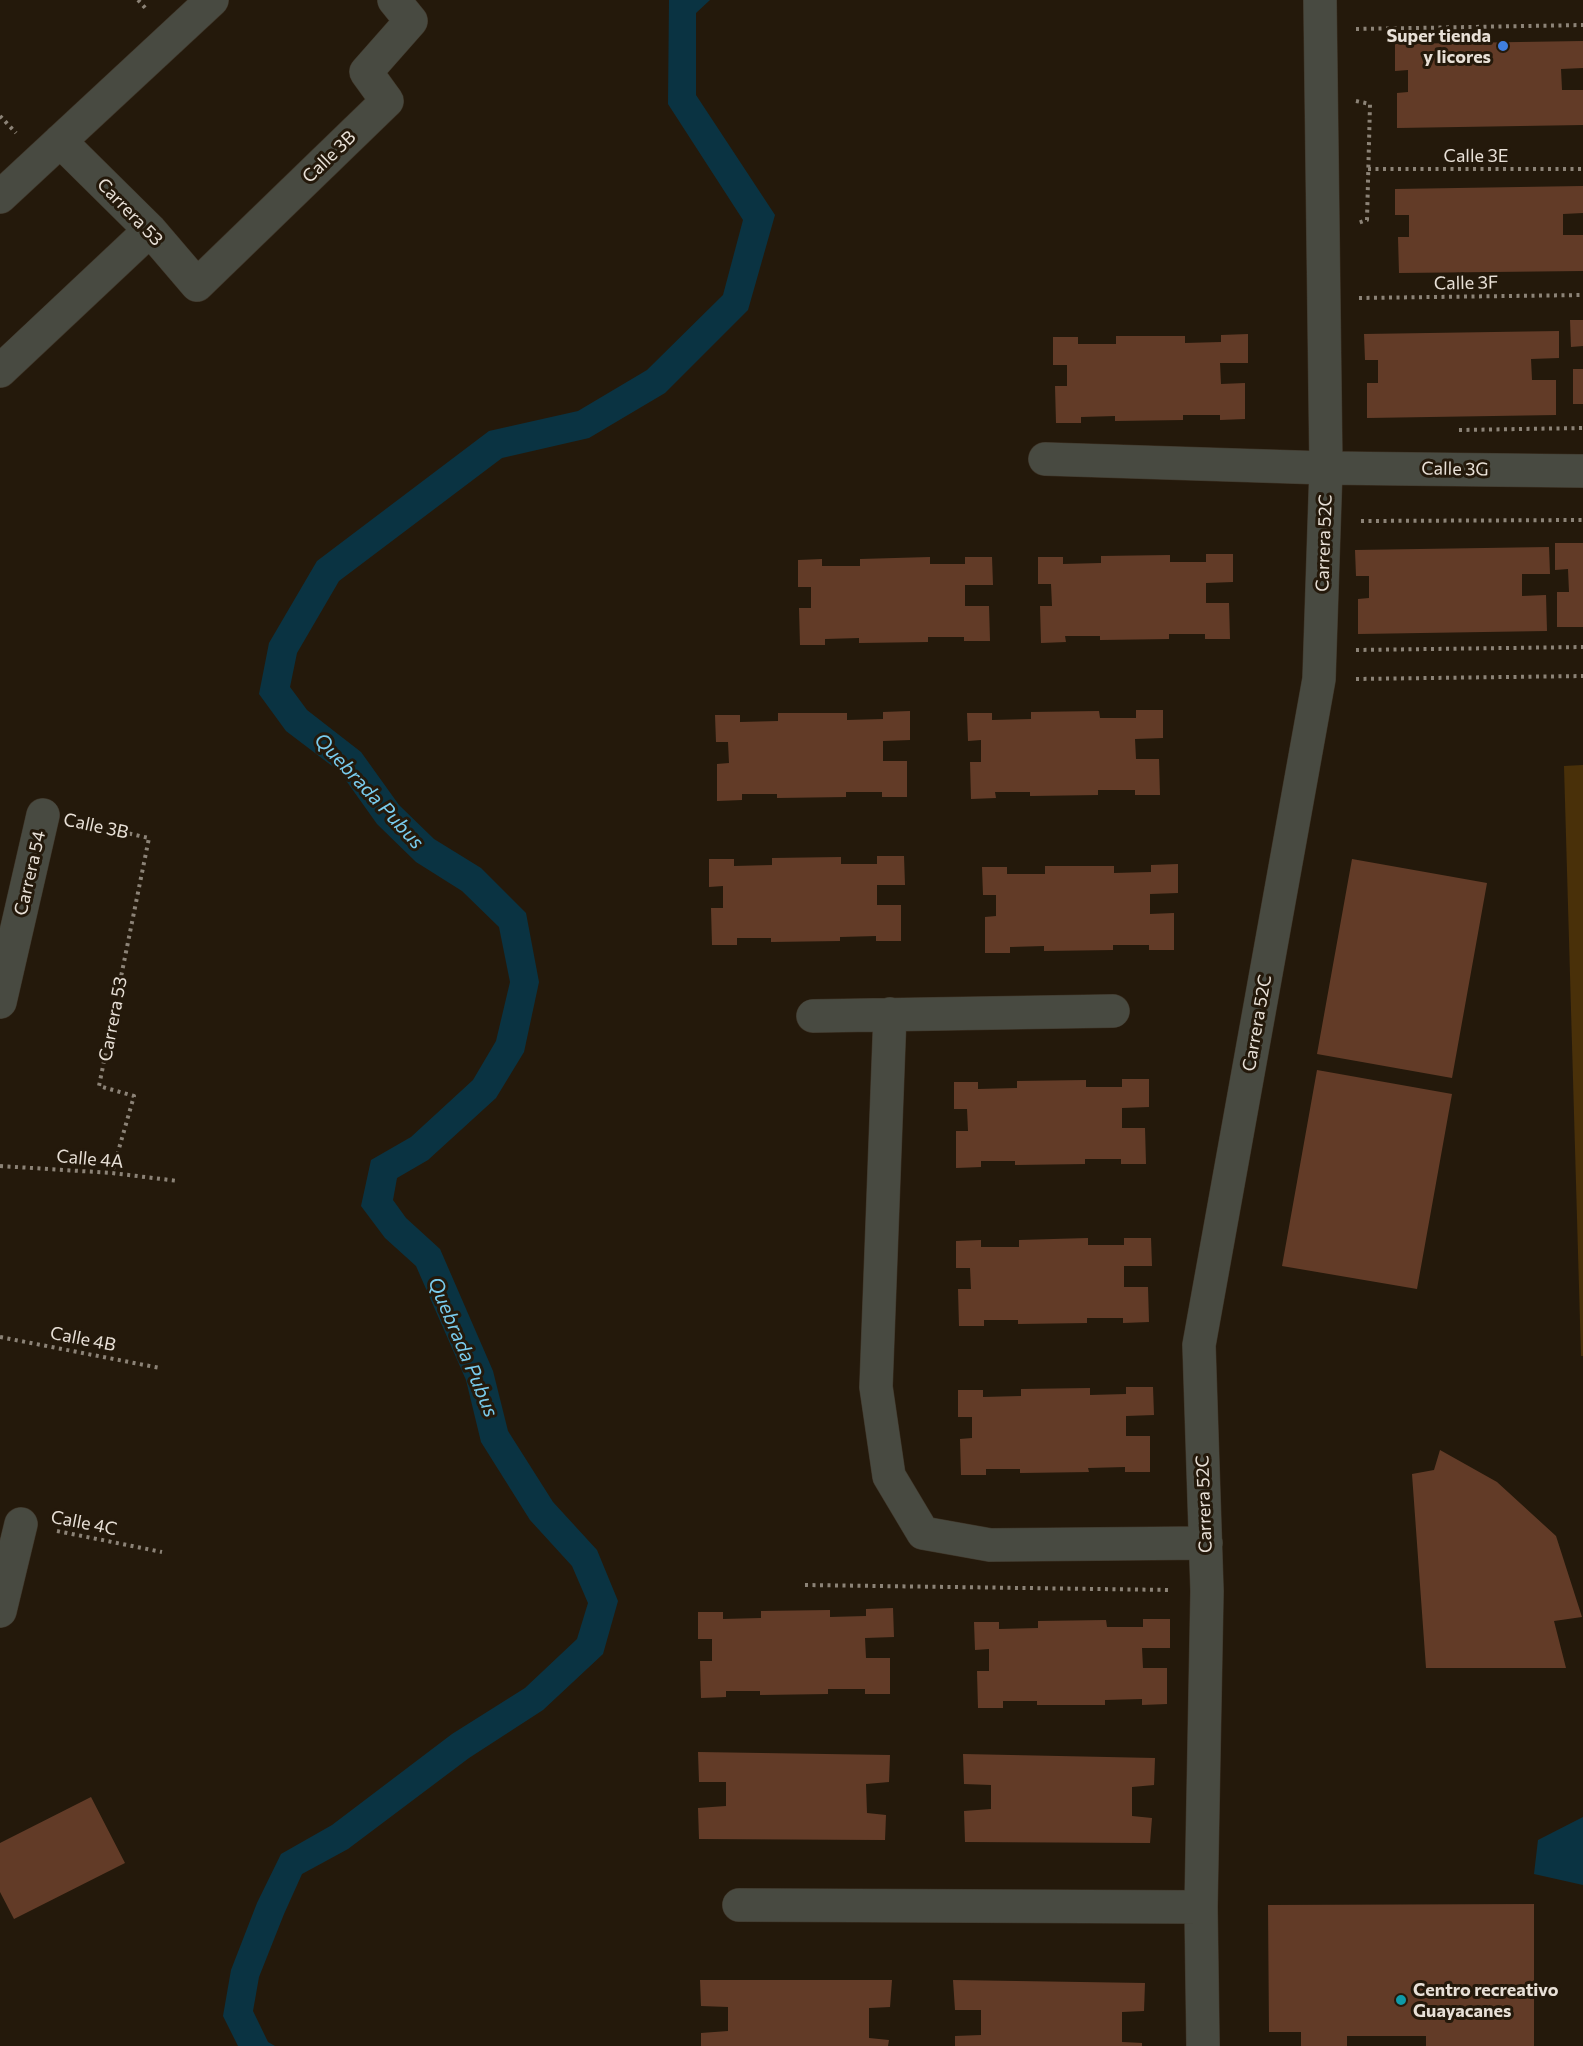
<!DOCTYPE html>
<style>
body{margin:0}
canvas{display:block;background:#24190b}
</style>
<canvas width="1583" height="2046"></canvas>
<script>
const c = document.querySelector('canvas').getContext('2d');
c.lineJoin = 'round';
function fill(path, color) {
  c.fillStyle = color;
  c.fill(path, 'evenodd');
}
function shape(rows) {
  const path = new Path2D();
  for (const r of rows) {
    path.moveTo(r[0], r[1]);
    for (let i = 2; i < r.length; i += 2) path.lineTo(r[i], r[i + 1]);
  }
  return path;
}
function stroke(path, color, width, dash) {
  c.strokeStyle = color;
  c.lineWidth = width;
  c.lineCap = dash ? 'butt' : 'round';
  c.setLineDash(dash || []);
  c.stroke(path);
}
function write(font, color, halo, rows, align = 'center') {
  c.font = font + ' Commissioner,sans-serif';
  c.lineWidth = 6;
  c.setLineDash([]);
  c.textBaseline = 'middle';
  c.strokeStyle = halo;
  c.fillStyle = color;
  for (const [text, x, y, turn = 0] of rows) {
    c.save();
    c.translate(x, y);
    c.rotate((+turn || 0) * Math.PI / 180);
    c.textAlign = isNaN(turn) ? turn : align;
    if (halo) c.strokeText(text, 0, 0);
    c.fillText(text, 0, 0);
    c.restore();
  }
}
fill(shape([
 [1583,765,1583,1356,1581,1356,1564,766]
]), '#493009');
fill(shape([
 [669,0,710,0,696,13,696,95,775,215,748,310,665,393,589,438,502,458,339,581,297,653,290,687,307,710,361,752,399,805,434,839,481,868,526,913,539,982,524,1052,496,1098,428,1160,397,1178,393,1200,406,1218,440,1249,493,1371,508,1431,553,1502,597,1550,618,1601,603,1654,543,1710,469,1758,348,1849,302,1874,284,1914,259,1977,253,2011,268,2042,275,2046,238,2046,223,2016,231,1970,257,1903,281,1854,332,1825,452,1734,525,1688,577,1639,588,1603,572,1566,530,1520,481,1442,466,1380,416,1266,385,1238,361,1206,371,1160,411,1137,473,1080,496,1041,510,982,499,927,462,891,416,862,377,824,340,772,286,731,259,694,269,643,317,561,489,431,578,411,647,370,723,295,743,220,668,104],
 [1583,1817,1583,1885,1534,1874,1538,1840]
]), '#0a3342');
fill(shape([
 [1583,41,1583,68,1561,69,1562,90,1583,90,1583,125,1397,128,1397,93,1408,92,1408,70,1395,71,1395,44],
 [1583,186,1583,213,1563,214,1563,235,1583,235,1583,271,1399,273,1398,237,1409,237,1409,215,1395,215,1395,189],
 [1570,320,1583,320,1583,346,1571,347],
 [1559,331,1559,358,1531,359,1532,380,1556,380,1556,415,1367,418,1367,383,1378,383,1378,360,1365,360,1364,334],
 [1248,334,1248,363,1220,363,1221,384,1245,383,1245,419,1220,420,1220,415,1183,415,1183,420,1115,421,1115,416,1081,417,1081,423,1056,423,1055,386,1067,386,1067,365,1053,365,1053,337,1078,337,1078,344,1116,344,1116,336,1185,336,1185,343,1221,342,1221,335],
 [1573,369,1583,369,1583,404,1573,404],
 [1555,543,1583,543,1583,627,1557,627,1557,592,1569,592,1568,569,1555,570],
 [1549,547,1550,574,1522,574,1522,596,1546,595,1547,631,1358,634,1358,599,1369,598,1369,576,1356,576,1355,550],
 [1206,554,1233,554,1233,582,1206,583,1206,603,1229,603,1230,639,1205,639,1205,634,1169,634,1169,639,1100,640,1100,636,1065,636,1066,642,1041,643,1040,606,1052,606,1051,584,1038,584,1038,557,1063,557,1063,564,1101,563,1101,556,1170,555,1170,562,1206,562],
 [930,557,930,564,965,564,965,557,992,557,993,585,965,585,965,606,989,606,990,641,964,641,964,637,928,637,928,642,859,643,859,638,825,639,825,645,800,645,799,608,811,608,811,587,798,587,798,560,822,559,822,566,860,566,860,559],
 [1136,710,1163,710,1163,738,1135,739,1136,759,1159,759,1160,795,1135,795,1135,790,1098,790,1098,795,1030,796,1030,792,995,792,996,798,971,799,970,762,981,762,981,740,968,741,967,713,992,713,992,720,1031,719,1031,712,1099,711,1100,718,1136,718],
 [910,711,910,740,883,741,883,761,907,761,907,797,882,797,882,792,846,792,846,797,777,798,777,794,742,794,742,800,717,801,717,764,729,763,728,742,716,742,715,715,740,715,740,722,778,721,778,713,847,713,847,720,883,719,883,712],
 [877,856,904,856,905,885,877,885,877,905,901,905,901,941,876,941,876,936,840,937,840,941,771,942,771,938,737,938,737,945,712,945,711,908,723,908,723,886,709,887,709,859,734,859,734,866,772,865,772,858,841,857,841,864,877,864],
 [1352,859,1487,883,1452,1078,1317,1054],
 [1178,864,1178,893,1150,894,1150,914,1174,913,1174,950,1149,950,1149,945,1113,945,1113,950,1044,951,1044,946,1010,947,1010,953,985,953,985,917,996,916,996,895,983,895,982,867,1007,867,1007,874,1045,874,1045,866,1114,866,1114,873,1151,872,1151,865],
 [1317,1070,1452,1094,1417,1289,1282,1266],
 [1122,1079,1149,1079,1149,1107,1122,1108,1122,1128,1145,1128,1146,1164,1121,1164,1121,1159,1085,1159,1085,1164,1015,1165,1015,1161,981,1161,981,1167,956,1168,956,1131,968,1131,967,1109,954,1109,954,1082,978,1082,978,1089,1017,1088,1017,1081,1086,1080,1086,1087,1122,1087],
 [1088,1238,1088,1245,1124,1245,1124,1238,1151,1238,1152,1266,1124,1266,1124,1287,1148,1287,1149,1322,1123,1323,1123,1318,1087,1318,1087,1323,1018,1324,1018,1320,984,1320,984,1326,959,1326,958,1289,971,1289,970,1268,956,1268,956,1241,981,1240,981,1247,1019,1247,1019,1240],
 [1126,1387,1153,1387,1154,1415,1126,1416,1126,1436,1150,1436,1150,1472,1125,1472,1125,1467,1088,1468,1089,1472,1020,1473,1020,1469,986,1469,986,1475,961,1475,960,1439,972,1438,972,1417,958,1417,958,1390,983,1390,983,1397,1021,1396,1021,1389,1090,1388,1090,1395,1126,1394],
 [1440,1450,1497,1482,1556,1536,1582,1617,1554,1621,1566,1668,1426,1668,1412,1474,1434,1470],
 [893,1608,894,1637,865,1638,866,1658,890,1658,890,1694,865,1694,865,1689,828,1689,828,1694,760,1695,760,1691,726,1691,726,1697,701,1698,700,1661,712,1661,712,1639,698,1639,698,1612,723,1612,723,1619,761,1618,761,1611,830,1610,830,1617,866,1616,866,1609],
 [1143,1619,1170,1619,1170,1648,1142,1648,1143,1668,1167,1668,1167,1704,1142,1705,1142,1699,1105,1700,1105,1705,1037,1705,1037,1701,1003,1701,1003,1708,978,1708,977,1671,989,1671,989,1649,975,1650,974,1622,999,1622,999,1629,1038,1628,1038,1621,1106,1620,1107,1627,1143,1627],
 [698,1752,890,1755,889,1782,866,1784,867,1813,886,1815,885,1840,699,1839,698,1808,726,1806,726,1782,699,1782],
 [963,1754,1155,1758,1154,1785,1132,1787,1132,1816,1152,1818,1150,1843,965,1842,964,1811,991,1809,991,1785,964,1784],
 [91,1797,125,1863,14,1919,0,1892,0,1843],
 [1534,1904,1534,2046,1426,2046,1426,2036,1347,2036,1347,2046,1301,2046,1301,2032,1269,2032,1268,1905],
 [700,1980,892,1980,890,2007,869,2008,869,2038,889,2040,888,2046,701,2046,701,2033,728,2031,728,2007,701,2006],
 [953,1980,1145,1983,1144,2011,1122,2012,1122,2042,1142,2043,1142,2046,955,2046,955,2036,981,2035,981,2010,955,2010]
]), '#623b27');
const street = shape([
 [60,141,150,230,197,285,387,101,366,72,411,21,394,0],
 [0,197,212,0],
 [0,371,150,230],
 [1045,459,1326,468,1583,471],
 [0,1002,43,815],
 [890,1014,876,1387,889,1476,923,1533,990,1545,1206,1543],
 [813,1016,1113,1011],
 [0,1611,21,1524],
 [739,1905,1201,1907],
 [1203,2046,1201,1907,1207,1591,1199,1345,1319,679,1326,468,1320,0]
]);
stroke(street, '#3f3528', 34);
stroke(shape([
 [138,0,148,11],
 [1356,29,1583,25],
 [1356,101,1370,104,1367,220,1358,223],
 [0,116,16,133],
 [1368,169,1583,169],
 [1359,298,1583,295],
 [1459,430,1583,428],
 [1361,521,1583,520],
 [1356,650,1583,647],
 [1356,679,1583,676],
 [78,822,149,838,99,1086,134,1096,112,1173],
 [0,1166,112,1173,178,1181],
 [0,1337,160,1368],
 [57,1531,162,1552],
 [805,1585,1170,1590]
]), '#8c8377', 4, [3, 4.5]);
stroke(street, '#484a41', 33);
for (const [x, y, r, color] of [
 [1503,46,6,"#3f7fe0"],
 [1401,2000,6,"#0f9aa8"]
]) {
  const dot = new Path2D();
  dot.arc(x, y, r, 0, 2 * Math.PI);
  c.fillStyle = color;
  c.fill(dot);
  stroke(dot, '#24190b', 2);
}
write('bold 18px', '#e8e0d7', '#24190b', [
 ["Super tienda",1491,36],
 ["y licores",1491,57],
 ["Centro recreativo",1413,1990,"left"],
 ["Guayacanes",1413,2011,"left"]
], 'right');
write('18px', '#e8e0d7', '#24190b', [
 ["Calle 3E",1476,156],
 ["Calle 3B",329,157,-44],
 ["Carrera 53",130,212,46],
 ["Calle 3F",1466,283,-1],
 ["Calle 3G",1455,469,1],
 ["Carrera 52C",1324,543,-88],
 ["Calle 3B",96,826,12],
 ["Carrera 54",30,873,-77],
 ["Carrera 53",113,1019,-79],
 ["Carrera 52C",1257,1023,-80],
 ["Calle 4A",90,1159,5],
 ["Calle 4B",83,1339,11],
 ["Carrera 52C",1204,1504,-92],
 ["Calle 4C",84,1523,11]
]);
write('italic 20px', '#79cbed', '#24190b', [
 ["Quebrada Pubus",369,791,47],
 ["Quebrada Pubus",463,1347,67]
]);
</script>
